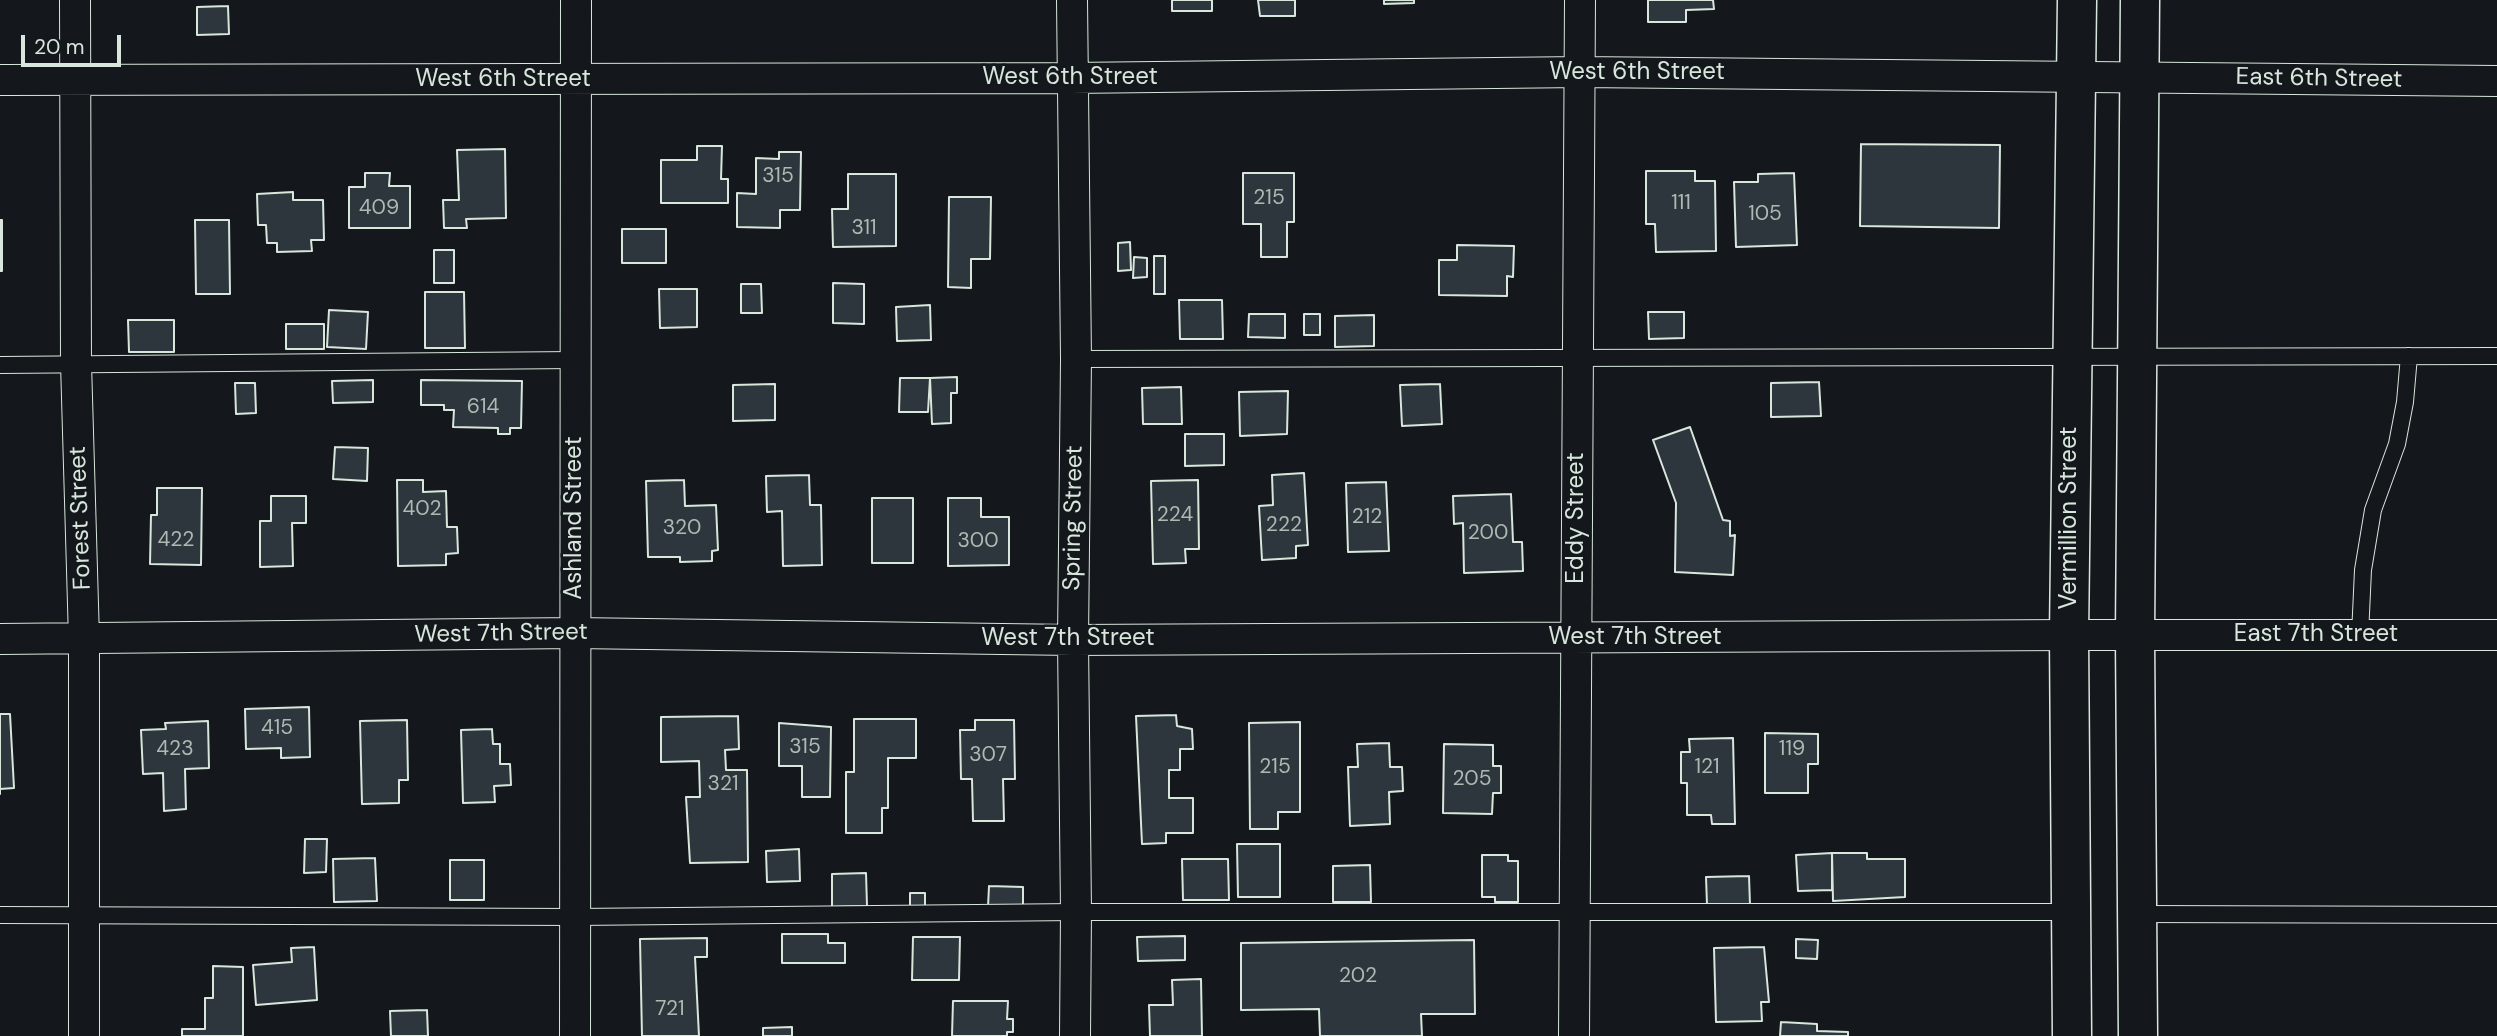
<!DOCTYPE html>
<style>
body{margin:0}
#map{position:relative;width:2497px;height:1036px;overflow:hidden;background:#14181c;font-family:"DM Sans",sans-serif}
canvas{display:block}
.scale{position:absolute;left:21px;top:35px;width:100px;height:32px;box-sizing:border-box;border:4px solid #d8e6dc;border-top:0;padding-left:9px;font-size:21px;line-height:24px;white-space:nowrap;color:#d8e6dc;-webkit-text-stroke:5px #14181c;paint-order:stroke}
</style>
<div id="map">
<canvas width="2497" height="1036"></canvas>
<div class="scale">20 m</div>
</div>
<script>
const c = document.querySelector('canvas').getContext('2d');
c.lineJoin = 'round';
function fill(path, color) {
  c.fillStyle = color;
  c.fill(path, 'evenodd');
}
function shape(rows) {
  const path = new Path2D();
  for (const r of rows) {
    path.moveTo(r[0], r[1]);
    for (let i = 2; i < r.length; i += 2) path.lineTo(r[i], r[i + 1]);
  }
  return path;
}
function stroke(path, color, width, dash) {
  c.strokeStyle = color;
  c.lineWidth = width;
  c.lineCap = dash ? 'butt' : 'round';
  c.setLineDash(dash || []);
  c.stroke(path);
}
function write(font, color, halo, rows, align = 'center') {
  c.font = font + ' "DM Sans",sans-serif';
  c.lineWidth = 5;
  c.setLineDash([]);
  c.textBaseline = 'middle';
  c.strokeStyle = halo;
  c.fillStyle = color;
  for (const [text, x, y, turn = 0] of rows) {
    c.save();
    c.translate(x, y);
    c.rotate((+turn || 0) * Math.PI / 180);
    c.textAlign = isNaN(turn) ? turn : align;
    if (halo) c.strokeText(text, 0, 0);
    c.fillText(text, 0, 0);
    c.restore();
  }
}
const building = shape([
 [1172,0,1212,0,1212,11,1172,11,1172,0],
 [1258,0,1295,0,1295,16,1260,16,1258,0],
 [1384,0,1414,0,1414,3,1384,4,1384,0],
 [1648,0,1713,0,1714,9,1686,10,1686,22,1648,22,1648,0],
 [228,6,229,34,197,35,197,7,228,6],
 [1861,144,2000,145,1999,228,1860,226,1861,144],
 [697,146,722,146,721,179,728,179,728,203,661,203,661,160,697,160,697,146],
 [505,149,506,218,466,219,467,228,444,228,443,200,459,200,457,150,505,149],
 [779,152,801,152,800,210,780,210,780,228,737,227,737,193,756,194,756,158,779,159,779,152],
 [1646,171,1695,171,1695,181,1715,181,1716,251,1656,252,1655,224,1646,224,1646,171],
 [365,173,390,173,389,186,410,186,410,228,349,228,349,187,365,187,365,173],
 [1243,173,1294,173,1294,222,1287,222,1287,257,1261,257,1261,224,1243,224,1243,173],
 [1794,173,1797,245,1736,247,1734,182,1758,182,1758,174,1794,173],
 [848,174,896,174,896,246,833,247,832,209,848,209,848,174],
 [293,192,293,200,323,200,324,240,311,240,312,251,277,252,277,243,267,243,266,225,258,225,257,194,293,192],
 [949,197,991,197,990,259,971,259,971,288,948,287,949,197],
 [0,220,2,220,2,271,0,271,0,220],
 [195,220,229,220,230,294,196,294,195,220],
 [622,229,666,229,666,263,622,263,622,229],
 [1130,242,1131,270,1118,271,1118,243,1130,242],
 [1457,245,1514,246,1513,277,1507,276,1507,296,1439,295,1439,260,1457,260,1457,245],
 [434,250,454,250,454,283,434,283,434,250],
 [1154,256,1165,256,1165,294,1154,294,1154,256],
 [1134,257,1147,258,1147,277,1133,278,1134,257],
 [833,283,864,284,864,324,833,323,833,283],
 [741,284,761,284,762,313,741,313,741,284],
 [659,289,697,289,697,327,660,328,659,289],
 [425,292,464,292,465,348,425,348,425,292],
 [1179,300,1222,300,1223,339,1180,339,1179,300],
 [930,305,931,340,897,341,896,307,930,305],
 [329,310,368,312,366,349,327,347,329,310],
 [1648,312,1684,312,1684,338,1649,339,1648,312],
 [1249,314,1285,314,1285,338,1248,337,1249,314],
 [1304,314,1320,314,1320,335,1304,335,1304,314],
 [1374,315,1374,346,1335,347,1335,316,1374,315],
 [128,320,174,320,174,352,129,352,128,320],
 [286,324,324,324,324,349,286,349,286,324],
 [957,377,957,393,951,393,951,423,932,424,930,378,957,377],
 [900,378,930,378,928,412,899,412,900,378],
 [373,380,373,402,333,403,332,381,373,380],
 [421,380,522,381,521,428,510,428,510,434,498,434,498,428,453,427,454,410,444,410,444,405,421,405,421,380],
 [1819,382,1821,416,1771,417,1771,383,1819,382],
 [235,383,255,383,256,413,236,414,235,383],
 [775,384,775,420,733,421,733,385,775,384],
 [1440,384,1442,424,1402,426,1400,385,1440,384],
 [1181,387,1182,424,1143,424,1142,388,1181,387],
 [1288,391,1287,434,1240,436,1239,392,1288,391],
 [1690,427,1723,520,1730,521,1730,536,1735,535,1733,575,1675,572,1676,503,1653,440,1690,427],
 [1185,434,1224,434,1224,465,1185,466,1185,434],
 [335,447,368,448,367,481,333,479,335,447],
 [1304,473,1308,545,1296,546,1296,558,1262,560,1259,506,1273,505,1272,475,1304,473],
 [809,475,810,505,821,505,822,565,783,566,782,511,767,512,766,476,809,475],
 [397,480,423,480,423,492,446,491,447,527,457,527,458,553,446,554,446,565,398,566,397,480],
 [684,480,685,506,716,505,718,550,712,551,712,561,680,562,680,557,648,557,646,481,684,480],
 [1198,480,1199,549,1185,549,1186,563,1153,564,1151,481,1198,480],
 [1386,482,1389,551,1348,552,1346,483,1386,482],
 [157,488,202,488,201,565,150,564,151,515,157,515,157,488],
 [1511,494,1513,542,1522,542,1523,571,1464,573,1463,523,1454,524,1453,496,1511,494],
 [271,496,306,496,306,523,292,523,293,566,260,567,260,521,271,521,271,496],
 [872,498,913,498,913,563,872,563,872,498],
 [948,498,981,498,981,517,1009,517,1009,565,948,566,948,498],
 [309,707,310,757,281,758,281,748,246,749,245,709,309,707],
 [0,714,10,714,14,788,0,789,0,794,0,714],
 [1176,715,1177,726,1192,729,1193,749,1180,749,1180,770,1169,770,1169,798,1193,798,1193,833,1166,833,1166,843,1142,844,1136,716,1176,715],
 [738,716,739,749,725,750,726,770,747,770,748,862,690,863,686,797,700,797,699,761,661,762,661,717,738,716],
 [854,719,916,719,916,758,888,758,888,808,882,808,882,833,846,833,846,772,854,772,854,719],
 [407,720,408,780,399,780,399,803,362,804,360,721,407,720],
 [975,720,1014,720,1015,779,1003,779,1004,821,973,821,972,779,961,779,960,730,975,730,975,720],
 [208,721,209,768,185,769,186,809,164,811,163,773,143,774,141,730,166,729,165,723,208,721],
 [1300,722,1300,812,1278,812,1278,829,1250,829,1249,723,1300,722],
 [779,723,831,727,830,797,802,797,802,766,779,766,779,723],
 [492,729,493,744,500,744,500,764,510,764,511,785,494,786,495,802,463,803,461,730,492,729],
 [1765,733,1818,734,1818,764,1808,764,1808,793,1765,793,1765,733],
 [1733,738,1735,824,1712,824,1711,815,1687,815,1687,783,1681,783,1681,752,1690,752,1689,739,1733,738],
 [1389,743,1390,767,1402,767,1403,791,1389,792,1390,824,1350,826,1348,767,1358,767,1357,744,1389,743],
 [1444,744,1493,745,1493,766,1501,766,1501,793,1493,793,1492,814,1443,813,1444,744],
 [305,839,327,839,326,872,304,873,305,839],
 [1237,844,1280,844,1280,897,1238,897,1237,844],
 [799,849,800,881,767,882,766,851,799,849],
 [1832,853,1867,853,1867,859,1905,859,1905,897,1833,901,1832,853],
 [1832,853,1832,890,1798,891,1796,855,1832,853],
 [1482,855,1508,855,1508,861,1518,861,1518,902,1495,902,1495,897,1482,897,1482,855],
 [375,858,377,901,334,902,333,859,375,858],
 [1182,859,1228,859,1229,900,1183,900,1182,859],
 [450,860,484,860,484,900,450,900,450,860],
 [1370,865,1371,902,1333,902,1333,866,1370,865],
 [866,873,867,906,832,907,832,874,866,873],
 [1749,876,1750,905,1707,905,1706,877,1749,876],
 [989,886,1023,887,1023,907,988,907,989,886],
 [910,893,925,893,925,907,910,906,910,893],
 [782,934,828,934,828,943,845,943,845,963,782,963,782,934],
 [1185,936,1185,960,1138,961,1137,937,1185,936],
 [913,937,960,937,959,980,912,980,913,937],
 [707,938,707,957,695,957,699,1036,642,1036,640,939,707,938],
 [1796,939,1818,940,1817,959,1796,958,1796,939],
 [1474,940,1475,1014,1421,1014,1422,1036,1320,1036,1319,1009,1241,1010,1241,943,1474,940],
 [314,947,317,1000,256,1005,253,965,292,962,291,948,314,947],
 [1764,947,1769,1002,1761,1002,1762,1021,1716,1022,1714,948,1764,947],
 [213,966,243,967,243,1036,182,1036,182,1029,205,1029,205,998,213,998,213,966],
 [1201,979,1202,1036,1150,1036,1149,1005,1173,1005,1172,980,1201,979],
 [953,1001,1008,1001,1007,1019,1013,1019,1013,1032,1007,1032,1007,1036,952,1036,953,1001],
 [427,1010,428,1036,391,1036,390,1011,427,1010],
 [1781,1022,1817,1024,1817,1031,1848,1032,1848,1036,1780,1036,1781,1022],
 [792,1027,792,1036,763,1036,763,1028,792,1027]
]);
fill(building, '#2c363c');
stroke(building, '#d8e6dc', 2);
const service = shape([
 [1076,359,2497,356],
 [0,365,575,360],
 [2360,635,2363,570,2373,510,2397,444,2405,402,2409,356],
 [2138,914,2497,915],
 [0,915,576,917,1076,912,2070,912]
]);
const minor = shape([
 [75,0,76,363,84,639,84,1036],
 [1072,0,1076,359,1073,640,1076,912,1075,1036],
 [0,80,1071,78,1580,72,2497,81],
 [0,639,575,633,1073,640,2069,635,2497,635],
 [575,1036,576,0],
 [1574,1036,1580,0]
]);
const trunk = shape([
 [2072,1036,2069,635,2077,0],
 [2138,1036,2135,636,2140,0]
]);
stroke(service, '#d8e6dc', 18);
stroke(minor, '#d8e6dc', 32);
stroke(trunk, '#d8e6dc', 41);
stroke(service, '#14181c', 16);
stroke(minor, '#14181c', 30);
stroke(trunk, '#14181c', 38);
write('21px', '#adbab4', null, [
 ["315",778,176],
 ["215",1269,198],
 ["111",1681,203],
 ["409",379,208],
 ["105",1765,214],
 ["311",864,228],
 ["614",483,407],
 ["402",422,509],
 ["224",1175,515],
 ["212",1367,517],
 ["222",1284,525],
 ["320",682,528],
 ["200",1488,533],
 ["422",176,540],
 ["300",978,541],
 ["415",277,728],
 ["315",805,747],
 ["423",175,749],
 ["119",1792,749],
 ["307",988,755],
 ["215",1275,767],
 ["121",1707,767],
 ["205",1472,779],
 ["321",723,784],
 ["202",1358,976],
 ["721",670,1009]
]);
write('24px', '#d8e6dc', '#14181c', [
 ["West 6th Street",1637,73],
 ["West 6th Street",1070,78],
 ["East 6th Street",2319,79,1],
 ["West 6th Street",503,80],
 ["Forest Street",81,518,-92],
 ["Ashland Street",575,518,-90],
 ["Spring Street",1074,518,-89],
 ["Eddy Street",1577,518,-90],
 ["Vermillion Street",2070,518,-90],
 ["West 7th Street",501,634,-1],
 ["East 7th Street",2316,635],
 ["West 7th Street",1635,638],
 ["West 7th Street",1068,639]
]);
</script>
